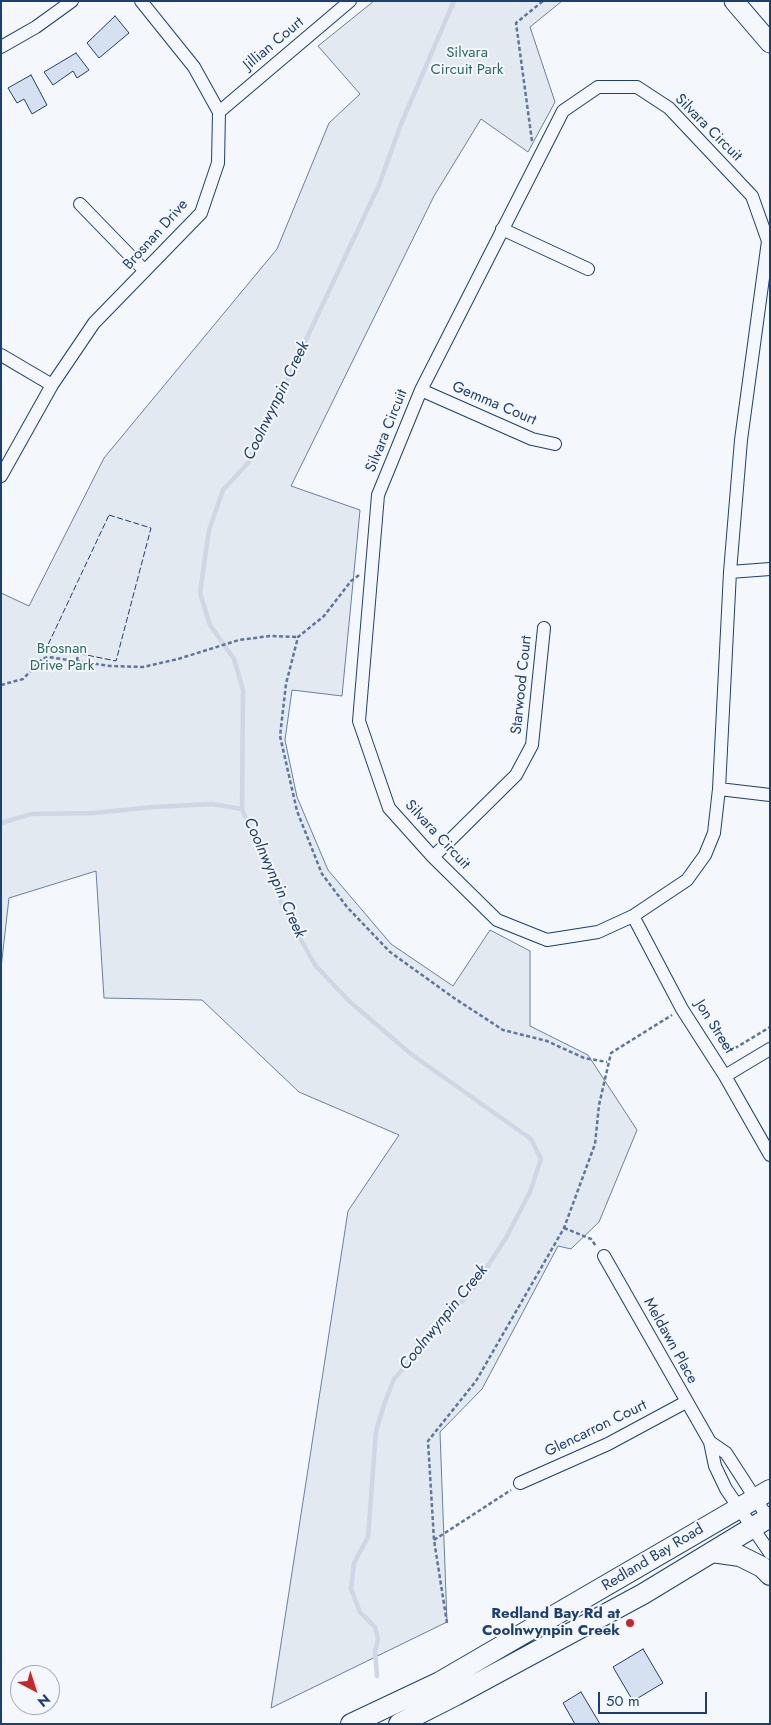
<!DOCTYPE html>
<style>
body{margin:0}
#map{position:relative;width:771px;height:1725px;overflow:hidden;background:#f4f7fb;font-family:Jost,sans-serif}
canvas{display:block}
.frame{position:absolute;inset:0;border:2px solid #1d3f73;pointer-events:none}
.north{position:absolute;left:10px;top:1665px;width:50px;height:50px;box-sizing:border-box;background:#f4f7fb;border:1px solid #9eadc5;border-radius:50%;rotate:140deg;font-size:14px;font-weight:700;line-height:20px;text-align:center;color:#1d3f73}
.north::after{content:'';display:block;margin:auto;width:18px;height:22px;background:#c62828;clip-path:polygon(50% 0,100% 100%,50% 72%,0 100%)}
.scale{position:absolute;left:598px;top:1692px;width:109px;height:22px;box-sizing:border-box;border:2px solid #1d3f73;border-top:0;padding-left:6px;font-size:15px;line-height:18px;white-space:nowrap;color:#1d3f73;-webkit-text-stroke:4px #f4f7fb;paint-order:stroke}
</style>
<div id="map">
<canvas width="771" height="1725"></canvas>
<div class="frame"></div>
<div class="north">N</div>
<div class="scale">50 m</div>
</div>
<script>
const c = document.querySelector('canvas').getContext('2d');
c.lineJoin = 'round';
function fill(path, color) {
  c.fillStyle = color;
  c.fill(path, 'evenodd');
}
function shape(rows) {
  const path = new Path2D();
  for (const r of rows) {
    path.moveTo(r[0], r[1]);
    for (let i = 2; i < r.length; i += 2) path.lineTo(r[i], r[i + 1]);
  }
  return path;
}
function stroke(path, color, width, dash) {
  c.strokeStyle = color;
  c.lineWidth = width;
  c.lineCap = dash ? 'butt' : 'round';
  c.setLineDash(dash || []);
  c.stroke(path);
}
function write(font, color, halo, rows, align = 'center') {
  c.font = font + ' Jost,sans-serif';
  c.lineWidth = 4;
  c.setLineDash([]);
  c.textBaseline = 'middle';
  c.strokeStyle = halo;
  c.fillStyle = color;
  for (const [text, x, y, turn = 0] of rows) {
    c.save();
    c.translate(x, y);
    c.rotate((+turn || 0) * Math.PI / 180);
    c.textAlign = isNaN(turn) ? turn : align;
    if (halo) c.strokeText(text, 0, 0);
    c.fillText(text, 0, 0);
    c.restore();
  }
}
const green = shape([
 [374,1,562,1,530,27,555,102,528,152,481,119,434,196,291,486,360,510,342,696,292,690,285,740,297,797,328,870,391,944,453,986,490,930,530,951,530,1026,588,1055,637,1130,599,1222,571,1249,558,1246,482,1389,440,1432,447,1622,271,1708,348,1211,399,1135,299,1092,202,1000,104,998,96,871,9,898,1,968,1,593,29,606,104,458,277,249,329,123,360,94,318,46,374,1]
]);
fill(green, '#e3e9f0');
stroke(green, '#687fa3', 1);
stroke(shape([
 [1,823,31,814,94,813,153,807,212,804,242,809],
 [377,1676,375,1651,378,1639,375,1627,360,1612,351,1589,354,1563,368,1537,376,1431,385,1402,394,1379,473,1289,506,1238,530,1192,541,1159,531,1139,411,1054,349,1001,315,965,285,911,242,809,243,690,234,659,210,625,200,593,209,530,223,490,248,463,379,185,401,124,454,1]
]), '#cfd7e4', 4.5);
const building = shape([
 [115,16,129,33,99,58,87,43,115,16],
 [76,53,89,70,77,78,73,71,53,85,44,72,76,53],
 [31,75,47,105,32,114,24,99,17,103,8,88,31,75],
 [643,1649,663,1683,633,1701,613,1667,643,1649],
 [581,1692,600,1724,575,1724,563,1703,581,1692]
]);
fill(building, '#d5e0f0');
stroke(building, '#1d3f73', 1);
const minor = shape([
 [1,47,36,27,72,1],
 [598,87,637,87,669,108,752,196,768,241,741,440,730,572,719,789,714,833,705,855,687,880,633,916,598,932,547,940,497,920,433,857,389,808,359,721,378,495,421,390,563,111,598,87],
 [219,112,350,1],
 [80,204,145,271],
 [502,229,588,269],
 [1,355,52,385],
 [421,390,532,439,555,444],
 [1,476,52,385,94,323,201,213,218,163,219,112,194,67,141,1],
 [730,572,770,569],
 [719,789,770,795],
 [433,857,516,775,532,745,544,628],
 [633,916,682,1009,725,1076,770,1155],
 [725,1076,770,1049],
 [604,1256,710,1442,715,1466,726,1489,770,1553],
 [710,1442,726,1453,770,1521],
 [520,1483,608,1444,686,1402]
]);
const secondary = shape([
 [734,1,770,43]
]);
const primary = shape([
 [712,1552,740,1556,762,1567,770,1575],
 [351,1724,440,1682,770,1490],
 [399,1724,456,1695,643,1594,770,1517]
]);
stroke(minor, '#1d3f73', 14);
stroke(secondary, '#1d3f73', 21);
stroke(primary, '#1d3f73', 22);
stroke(shape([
 [532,141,516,23,543,1],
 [359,575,351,581,324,616,298,637,286,684,280,736,297,811,322,874,347,907,390,952,454,998,503,1030,547,1041,584,1058,607,1062],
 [77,661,78,654],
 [1,685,23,679,42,659,48,657,110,666,143,667,178,659,239,640,270,636,298,637],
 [722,1047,729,1049,737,1047,770,1027],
 [564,1228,591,1239,596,1246],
 [434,1540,511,1490],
 [447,1623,434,1540,428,1441,476,1381,564,1228,595,1144,599,1105,611,1053,672,1015]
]), '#5e769c', 2.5, [4, 2.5]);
stroke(minor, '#f4f7fb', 12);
stroke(secondary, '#f4f7fb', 19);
stroke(primary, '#f4f7fb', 20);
stroke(shape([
 [109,515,151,528,116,661,47,647,109,515]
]), '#1d3f73', 1, [6, 2.5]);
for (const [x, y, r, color] of [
 [630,1623,5,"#c62828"]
]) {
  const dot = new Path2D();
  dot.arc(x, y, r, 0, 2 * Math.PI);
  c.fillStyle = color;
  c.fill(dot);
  stroke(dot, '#f4f7fb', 2);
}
write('15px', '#1d3f73', '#f4f7fb', [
 ["Jillian Court",274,44,-40],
 ["Silvara Circuit",708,128,45],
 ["Brosnan Drive",156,235,-48],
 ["Gemma Court",494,404,23],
 ["Silvara Circuit",387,431,-68],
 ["Starwood Court",522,685,-84],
 ["Silvara Circuit",437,835,47],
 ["Jon Street",714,1027,58],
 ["Meldawn Place",670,1341,61],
 ["Glencarron Court",596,1429,-26],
 ["Redland Bay Road",653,1558,-31]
]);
write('15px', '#2c6c60', '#f4f7fb', [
 ["Silvara",467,53],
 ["Circuit Park",467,70],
 ["Brosnan",62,649],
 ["Drive Park",62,666]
]);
write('bold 15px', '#1d3f73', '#f4f7fb', [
 ["Redland Bay Rd at",620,1614],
 ["Coolnwynpin Creek",620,1631]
], 'right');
write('italic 16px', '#1d3f73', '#f4f7fb', [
 ["Coolnwynpin Creek",277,401,-64],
 ["Coolnwynpin Creek",274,878,66],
 ["Coolnwynpin Creek",444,1318,-51]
]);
</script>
